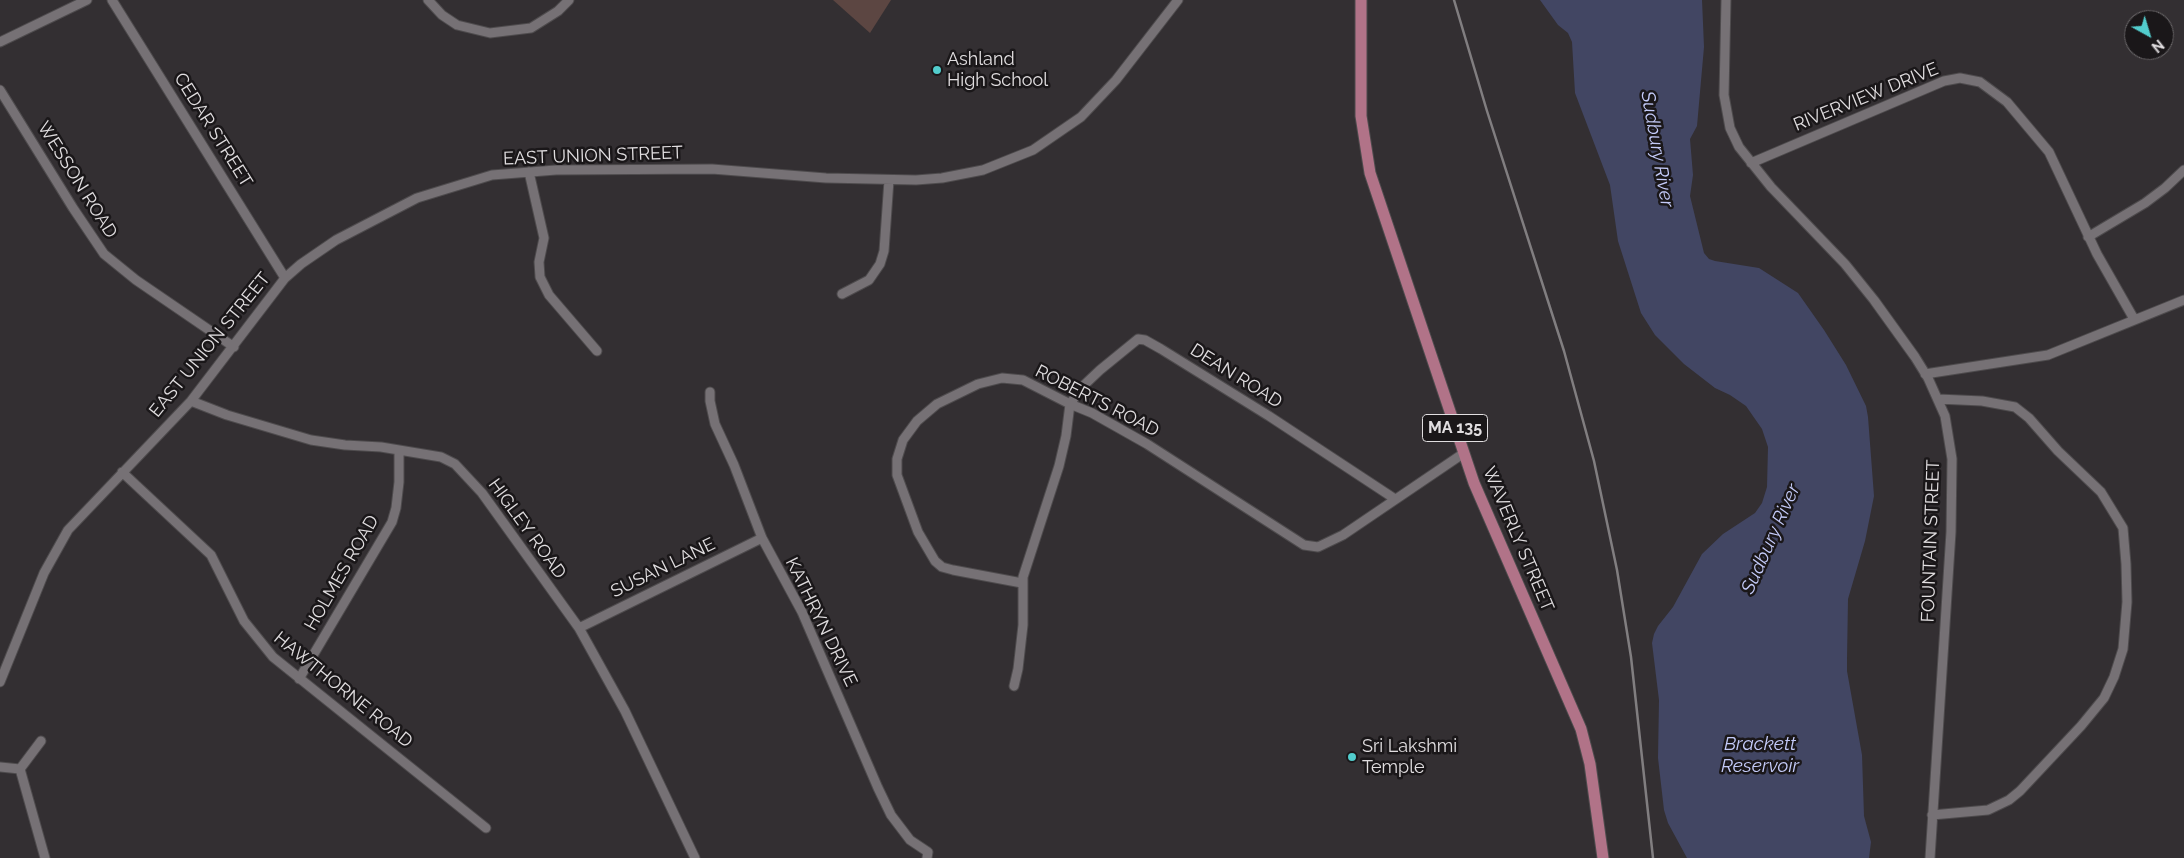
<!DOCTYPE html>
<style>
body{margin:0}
#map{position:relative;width:2184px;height:858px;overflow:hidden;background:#332f32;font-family:Raleway,sans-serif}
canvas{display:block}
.north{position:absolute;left:2124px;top:10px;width:50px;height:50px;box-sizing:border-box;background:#1a1719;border:1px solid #6a6769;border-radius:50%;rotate:141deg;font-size:14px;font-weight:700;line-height:20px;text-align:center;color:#e1dee0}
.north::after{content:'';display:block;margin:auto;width:18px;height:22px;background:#52cdcd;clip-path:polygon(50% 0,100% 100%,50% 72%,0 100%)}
</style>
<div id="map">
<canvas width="2184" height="858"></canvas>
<div class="north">N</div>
</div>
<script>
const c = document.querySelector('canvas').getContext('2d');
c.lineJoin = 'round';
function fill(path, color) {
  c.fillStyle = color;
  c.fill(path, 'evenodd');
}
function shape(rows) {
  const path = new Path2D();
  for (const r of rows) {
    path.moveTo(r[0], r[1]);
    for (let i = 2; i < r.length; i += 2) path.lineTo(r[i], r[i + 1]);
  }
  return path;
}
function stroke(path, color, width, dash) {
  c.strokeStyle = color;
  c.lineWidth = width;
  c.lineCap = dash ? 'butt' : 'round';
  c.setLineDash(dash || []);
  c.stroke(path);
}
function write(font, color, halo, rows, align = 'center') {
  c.font = font + ' Raleway,sans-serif';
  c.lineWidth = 5;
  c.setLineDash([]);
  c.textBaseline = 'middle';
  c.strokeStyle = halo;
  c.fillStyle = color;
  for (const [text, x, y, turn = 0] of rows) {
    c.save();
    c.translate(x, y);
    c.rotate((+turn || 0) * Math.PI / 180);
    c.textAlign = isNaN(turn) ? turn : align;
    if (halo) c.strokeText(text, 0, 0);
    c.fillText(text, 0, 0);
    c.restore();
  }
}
fill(shape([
 [833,0,891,0,870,33]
]), '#5c4642');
fill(shape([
 [1540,0,1702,0,1704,47,1697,126,1690,139,1693,175,1690,196,1704,253,1709,259,1715,261,1759,268,1798,293,1824,330,1846,365,1866,406,1868,417,1874,496,1865,541,1848,599,1847,659,1847,671,1862,755,1864,816,1871,842,1869,858,1687,858,1668,823,1664,810,1658,758,1659,700,1652,643,1654,634,1658,626,1673,607,1702,554,1723,534,1755,513,1762,503,1767,487,1768,447,1762,429,1746,406,1730,395,1715,388,1684,364,1655,335,1641,313,1618,241,1610,185,1575,93,1572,42,1568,33,1558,25]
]), '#424663');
const minor = shape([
 [112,0,285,278],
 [428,0,442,15,457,25,490,33,531,28,558,11,569,0],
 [1726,0,1724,95,1730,128,1739,147,1771,187,1845,264,1874,300,1915,357,1928,378,1945,416,1952,459,1951,532,1930,858],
 [0,42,87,0],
 [0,90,73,208,104,254,136,280,234,347],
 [1751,163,1944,81,1960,78,1980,82,2007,102,2049,152,2097,254,2134,319],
 [529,172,544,238,539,262,540,277,549,295,597,351],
 [2088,237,2145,203,2165,188,2184,170],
 [842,294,869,280,880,264,884,251,889,180],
 [1925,374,2048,355,2184,300],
 [710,392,710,401,715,424,734,465,762,538,802,612,878,788,891,815,910,840,928,852,927,858],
 [191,401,227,415,311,440,345,445,381,447,441,457,455,464,482,493,579,628,625,711,695,858],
 [122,472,211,555,244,621,273,657,486,828],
 [1022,583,953,570,942,567,935,561,918,532,897,475,897,459,903,440,917,421,937,404,978,384,1002,378,1023,380,1070,404,1092,413,1147,444,1304,545,1318,547,1343,535,1464,453],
 [579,628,762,538],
 [299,679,392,522,396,508,399,482,399,450],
 [0,682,44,573,68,530,191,401,285,278,301,264,336,240,417,198,492,175,556,170,712,169,826,178,916,180,942,178,983,170,1033,150,1081,117,1116,80,1178,0],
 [1014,686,1018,669,1023,625,1023,577,1059,466,1066,436,1070,404,1082,387,1100,370,1138,339,1145,340,1161,349,1269,416,1395,499],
 [0,767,20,769,45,858],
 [20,769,41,741],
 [1932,815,1988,810,2009,800,2020,791,2081,726,2104,698,2114,677,2123,649,2127,602,2126,564,2123,528,2101,492,2058,451,2029,418,2015,407,1982,401,1938,399]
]);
const major = shape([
 [1361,0,1361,116,1370,173,1474,483,1581,729,1590,764,1603,858]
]);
stroke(minor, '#4e4b4d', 11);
stroke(major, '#4e4b4d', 13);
stroke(minor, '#767175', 9);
stroke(major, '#b17388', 11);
stroke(shape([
 [1454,0,1487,111,1564,351,1594,461,1617,570,1631,657,1653,858]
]), '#817e80', 2.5);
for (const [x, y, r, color] of [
 [937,70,5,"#52cdcd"],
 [1352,757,5,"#52cdcd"]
]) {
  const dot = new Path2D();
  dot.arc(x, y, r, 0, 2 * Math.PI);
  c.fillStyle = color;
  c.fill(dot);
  stroke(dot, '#1a1719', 2);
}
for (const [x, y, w] of [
 [1455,428,65]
]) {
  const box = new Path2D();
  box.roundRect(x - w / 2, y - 13.5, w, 27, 4);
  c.fillStyle = '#1a1719';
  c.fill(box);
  stroke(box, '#e1dee0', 1);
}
write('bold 16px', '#e1dee0', null, [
 ["MA 135",1455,428]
]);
write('18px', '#e1dee0', '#1a1719', [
 ["Ashland",947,60],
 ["High School",947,81],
 ["Sri Lakshmi",1362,747],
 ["Temple",1362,768]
], 'left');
write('18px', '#e1dee0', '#1a1719', [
 ["RIVERVIEW DRIVE",1866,97,-22],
 ["CEDAR STREET",213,130,58],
 ["EAST UNION STREET",593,156,-2],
 ["WESSON ROAD",77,180,58],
 ["EAST UNION STREET",210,345,-51],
 ["DEAN ROAD",1236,376,32],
 ["ROBERTS ROAD",1097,401,27],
 ["HIGLEY ROAD",527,529,54],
 ["WAVERLY STREET",1518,539,67],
 ["FOUNTAIN STREET",1931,541,-88],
 ["SUSAN LANE",663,568,-26],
 ["HOLMES ROAD",342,573,-60],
 ["KATHRYN DRIVE",821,622,64],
 ["HAWTHORNE ROAD",343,690,39]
]);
write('italic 19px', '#c4cbf9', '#1a1719', [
 ["Sudbury River",1657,149,80],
 ["Sudbury River",1771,539,-66],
 ["Brackett",1760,744],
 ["Reservoir",1760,766]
]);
</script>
